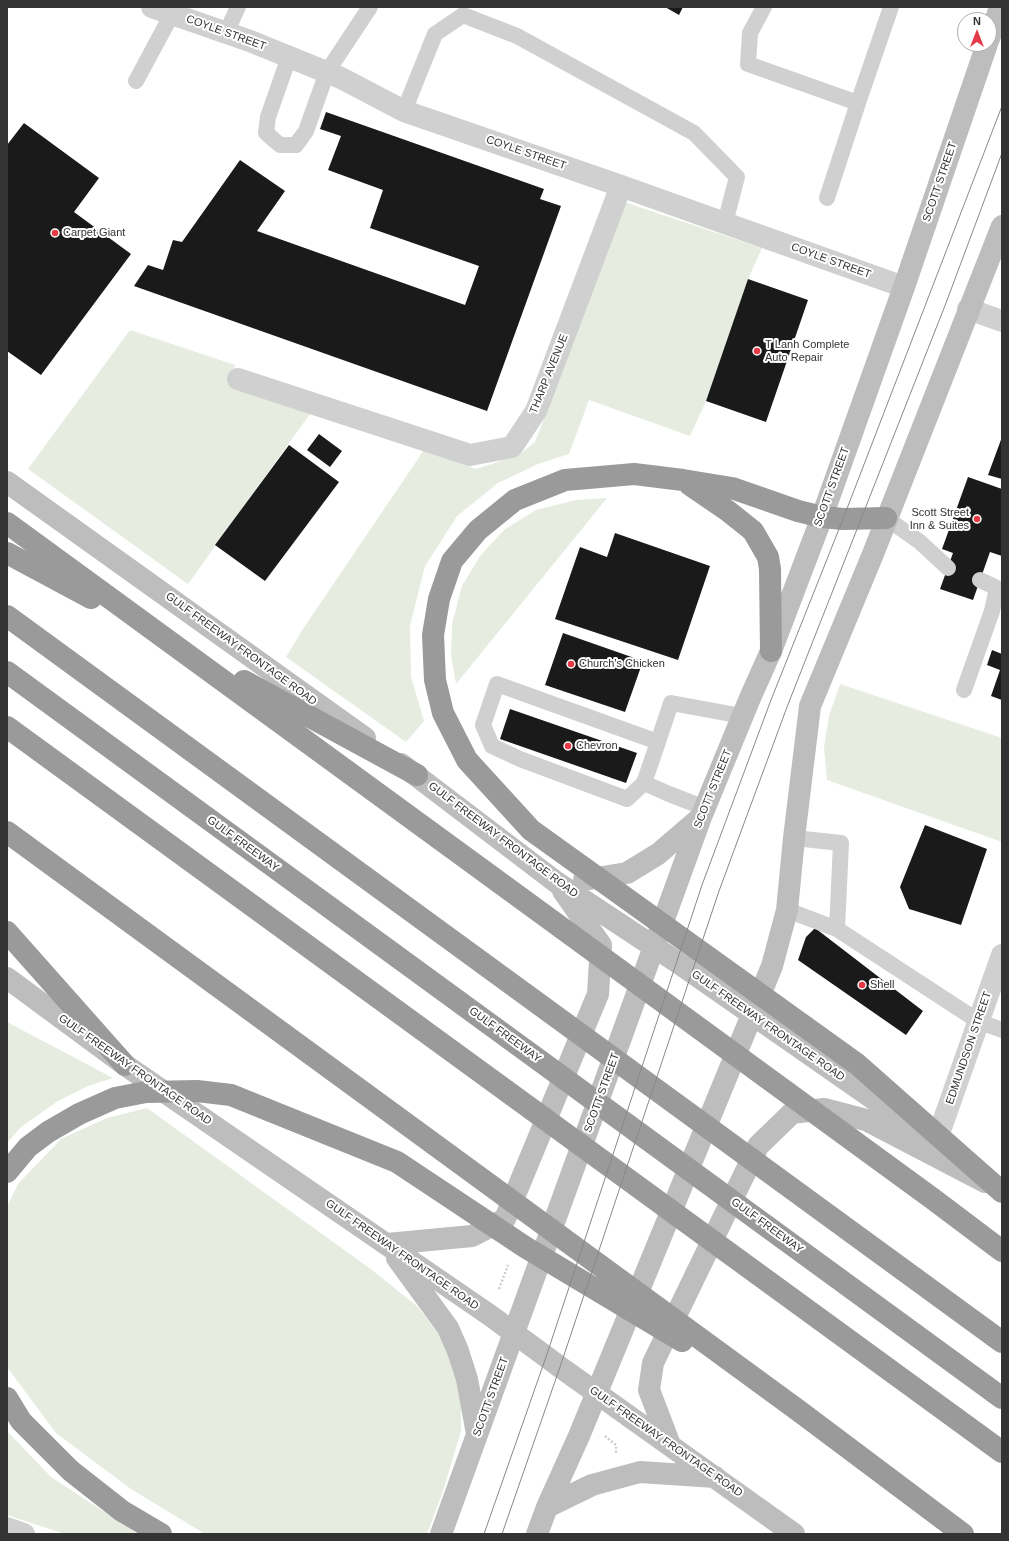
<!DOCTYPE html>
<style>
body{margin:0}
#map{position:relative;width:1009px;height:1541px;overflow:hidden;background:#fff;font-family:Helvetica,sans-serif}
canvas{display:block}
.frame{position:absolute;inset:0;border:8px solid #333;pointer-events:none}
.north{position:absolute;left:957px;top:12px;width:40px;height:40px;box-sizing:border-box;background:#fff;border:1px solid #adadad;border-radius:50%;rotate:0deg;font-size:11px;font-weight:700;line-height:16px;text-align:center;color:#333}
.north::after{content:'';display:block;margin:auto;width:14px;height:18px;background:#e63946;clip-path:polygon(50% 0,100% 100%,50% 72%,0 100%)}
</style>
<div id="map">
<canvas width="1009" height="1541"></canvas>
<div class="frame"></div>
<div class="north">N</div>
</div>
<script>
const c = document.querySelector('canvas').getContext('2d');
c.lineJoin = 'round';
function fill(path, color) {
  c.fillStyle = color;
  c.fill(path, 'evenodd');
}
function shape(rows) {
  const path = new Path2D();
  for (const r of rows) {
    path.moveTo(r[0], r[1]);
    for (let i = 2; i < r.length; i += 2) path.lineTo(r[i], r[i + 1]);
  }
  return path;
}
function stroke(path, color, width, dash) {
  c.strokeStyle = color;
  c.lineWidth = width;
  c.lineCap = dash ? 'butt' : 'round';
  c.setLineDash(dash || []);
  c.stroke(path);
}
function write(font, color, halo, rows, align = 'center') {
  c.font = font + ' Helvetica,sans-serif';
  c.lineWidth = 4;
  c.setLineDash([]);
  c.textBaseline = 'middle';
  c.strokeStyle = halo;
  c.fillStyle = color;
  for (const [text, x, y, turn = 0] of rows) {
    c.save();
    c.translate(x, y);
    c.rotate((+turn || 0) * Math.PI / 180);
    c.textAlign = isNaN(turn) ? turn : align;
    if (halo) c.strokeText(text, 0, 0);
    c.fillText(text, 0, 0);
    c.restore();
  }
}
fill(shape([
 [624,202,762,248,748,279,706,401,690,436,589,400,569,454,538,464,498,483,457,516,425,566,410,626,411,677,424,721,406,742,286,657,303,629,424,450,476,469,519,455,535,442,552,398],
 [130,330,235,365,229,385,312,411,188,584,28,469],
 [607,498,456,684,451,655,452,624,462,586,480,556,505,529,536,510,576,500],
 [840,684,1002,738,1002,842,827,780,824,747,829,716],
 [7,1022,113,1078,88,1086,58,1101,21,1127,7,1143],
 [147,1108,372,1270,418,1307,440,1336,452,1357,461,1396,461,1431,443,1491,427,1534,205,1534,131,1489,56,1433,7,1367,7,1207,18,1184,61,1139,107,1118],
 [7,1431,51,1477,138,1534,65,1534,7,1515]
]), '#e6ecdf');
fill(shape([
 [665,7,683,7,679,15],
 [326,112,544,189,540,199,561,206,487,411,134,286,148,265,163,270,173,240,182,242,240,160,285,191,257,231,465,305,479,266,370,228,383,190,328,170,341,136,320,129],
 [24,123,99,178,74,212,131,254,41,375,7,351,7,145],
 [748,279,808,300,766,422,706,401],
 [319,434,342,451,330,467,307,450],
 [1002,437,1002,479,988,475],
 [289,445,339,482,265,581,215,545],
 [968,477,1002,489,1002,556,990,552,973,600,940,589,953,553,942,549],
 [615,533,710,566,678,660,555,619,580,547,607,557],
 [563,633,643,661,625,712,545,685],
 [992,650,1002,654,1002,700,991,696,1000,670,987,665],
 [510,709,637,753,626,783,500,739],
 [925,825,987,849,961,925,909,909,900,887],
 [815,928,923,1011,906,1035,798,960,806,937]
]), '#1a1a1a');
stroke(shape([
 [499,1289,508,1265],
 [605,1436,616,1445,616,1454]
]), '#cdcdcd', 2.5, [2, 2]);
stroke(shape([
 [764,7,750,33,748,64,858,103,891,7],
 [226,33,238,7],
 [289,57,268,117,266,133,280,145,296,145,306,131,327,72,370,7],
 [136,81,172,14],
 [404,111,435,34,463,15,517,36,694,133,737,177,725,223],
 [827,198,858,103],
 [886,518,920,542,948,568],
 [964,690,992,611,997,588,980,580],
 [658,742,497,684,483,725,492,746,520,759,627,799,644,783,658,742,671,703,742,716],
 [644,783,669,794,705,808],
 [794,838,841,843,837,929],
 [787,910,837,929,978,1021,1002,1030]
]), '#d0d0d0', 16);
stroke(shape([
 [152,7,250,41,341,78,404,111,621,186,904,287],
 [968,309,1002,321],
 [238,379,470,455,512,447,536,411,621,186],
 [936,1142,1002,955],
 [7,1528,24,1534]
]), '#d0d0d0', 22);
stroke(shape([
 [989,39,1000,7],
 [7,482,365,738],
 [401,764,556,882,677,962,928,1137],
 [584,880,627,873,658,854,700,818],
 [7,978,125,1065,491,1316,560,1367,794,1534],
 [387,1244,472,1236,505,1219,598,994,601,945,563,891],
 [397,1258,448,1328,458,1351,467,1379,477,1434],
 [670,1445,649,1390,653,1363,758,1146,792,1113,824,1109,866,1120,985,1182],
 [547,1507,592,1485,640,1472,715,1477],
 [441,1534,701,817,750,698,771,651,822,517,904,287,987,44],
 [537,1534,547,1507,579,1436,772,966,787,910,794,838,810,706,873,554,1002,226]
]), '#bdbdbd', 22);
stroke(shape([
 [690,485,728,511,753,531,768,557,770,569,771,651],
 [886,518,843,519,822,517,798,511,732,488,683,480,634,474,565,480,515,500,478,530,452,561,439,599,433,635,435,680,443,713,467,760,531,830,857,1064,1002,1192],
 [7,523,933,1199,1002,1251],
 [7,553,91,598],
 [7,616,1002,1342],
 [7,672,1002,1398],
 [244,681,417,775],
 [7,727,1002,1452],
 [7,832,799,1411,963,1534],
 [7,932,125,1065],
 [7,1172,28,1147,48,1132,79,1114,115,1098,146,1092,197,1091,231,1095,397,1162,525,1247,682,1341],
 [7,1398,21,1421,71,1471,122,1511,161,1534]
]), '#9a9a9a', 22);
stroke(shape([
 [484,1534,546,1357,702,885,771,700,843,519,1002,106],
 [502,1534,560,1367,719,891,787,707,946,303,1002,153]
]), '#888', 1);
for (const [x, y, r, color] of [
 [55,233,4,"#e63946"],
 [757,351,4,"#e63946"],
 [977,519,4,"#e63946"],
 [571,664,4,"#e63946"],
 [568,746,4,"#e63946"],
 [862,985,4,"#e63946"]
]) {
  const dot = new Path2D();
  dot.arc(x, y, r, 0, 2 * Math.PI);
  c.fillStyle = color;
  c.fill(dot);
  stroke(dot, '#fff', 1.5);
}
write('11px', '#333', '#fff', [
 ["COYLE STREET",226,33,20],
 ["COYLE STREET",526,153,19],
 ["SCOTT STREET",940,182,-71],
 ["COYLE STREET",831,261,20],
 ["THARP AVENUE",549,374,-68],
 ["SCOTT STREET",832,487,-70],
 ["GULF FREEWAY FRONTAGE ROAD",241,649,36],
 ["SCOTT STREET",713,789,-68],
 ["GULF FREEWAY FRONTAGE ROAD",503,840,37],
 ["GULF FREEWAY",243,844,36],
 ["GULF FREEWAY FRONTAGE ROAD",768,1026,35],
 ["GULF FREEWAY",505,1035,36],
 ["EDMUNDSON STREET",969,1048,-71],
 ["GULF FREEWAY FRONTAGE ROAD",135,1070,35],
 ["SCOTT STREET",602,1093,-70],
 ["GULF FREEWAY",767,1226,36],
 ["GULF FREEWAY FRONTAGE ROAD",402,1255,35],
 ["SCOTT STREET",491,1397,-70],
 ["GULF FREEWAY FRONTAGE ROAD",666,1442,35]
]);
write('11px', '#333', '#fff', [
 ["Carpet Giant",63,233],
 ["T Lanh Complete",765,345],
 ["Auto Repair",765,358],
 ["Scott Street",969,513,"right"],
 ["Inn & Suites",969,526,"right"],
 ["Church's Chicken",579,664],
 ["Chevron",576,746],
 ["Shell",870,985]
], 'left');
</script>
